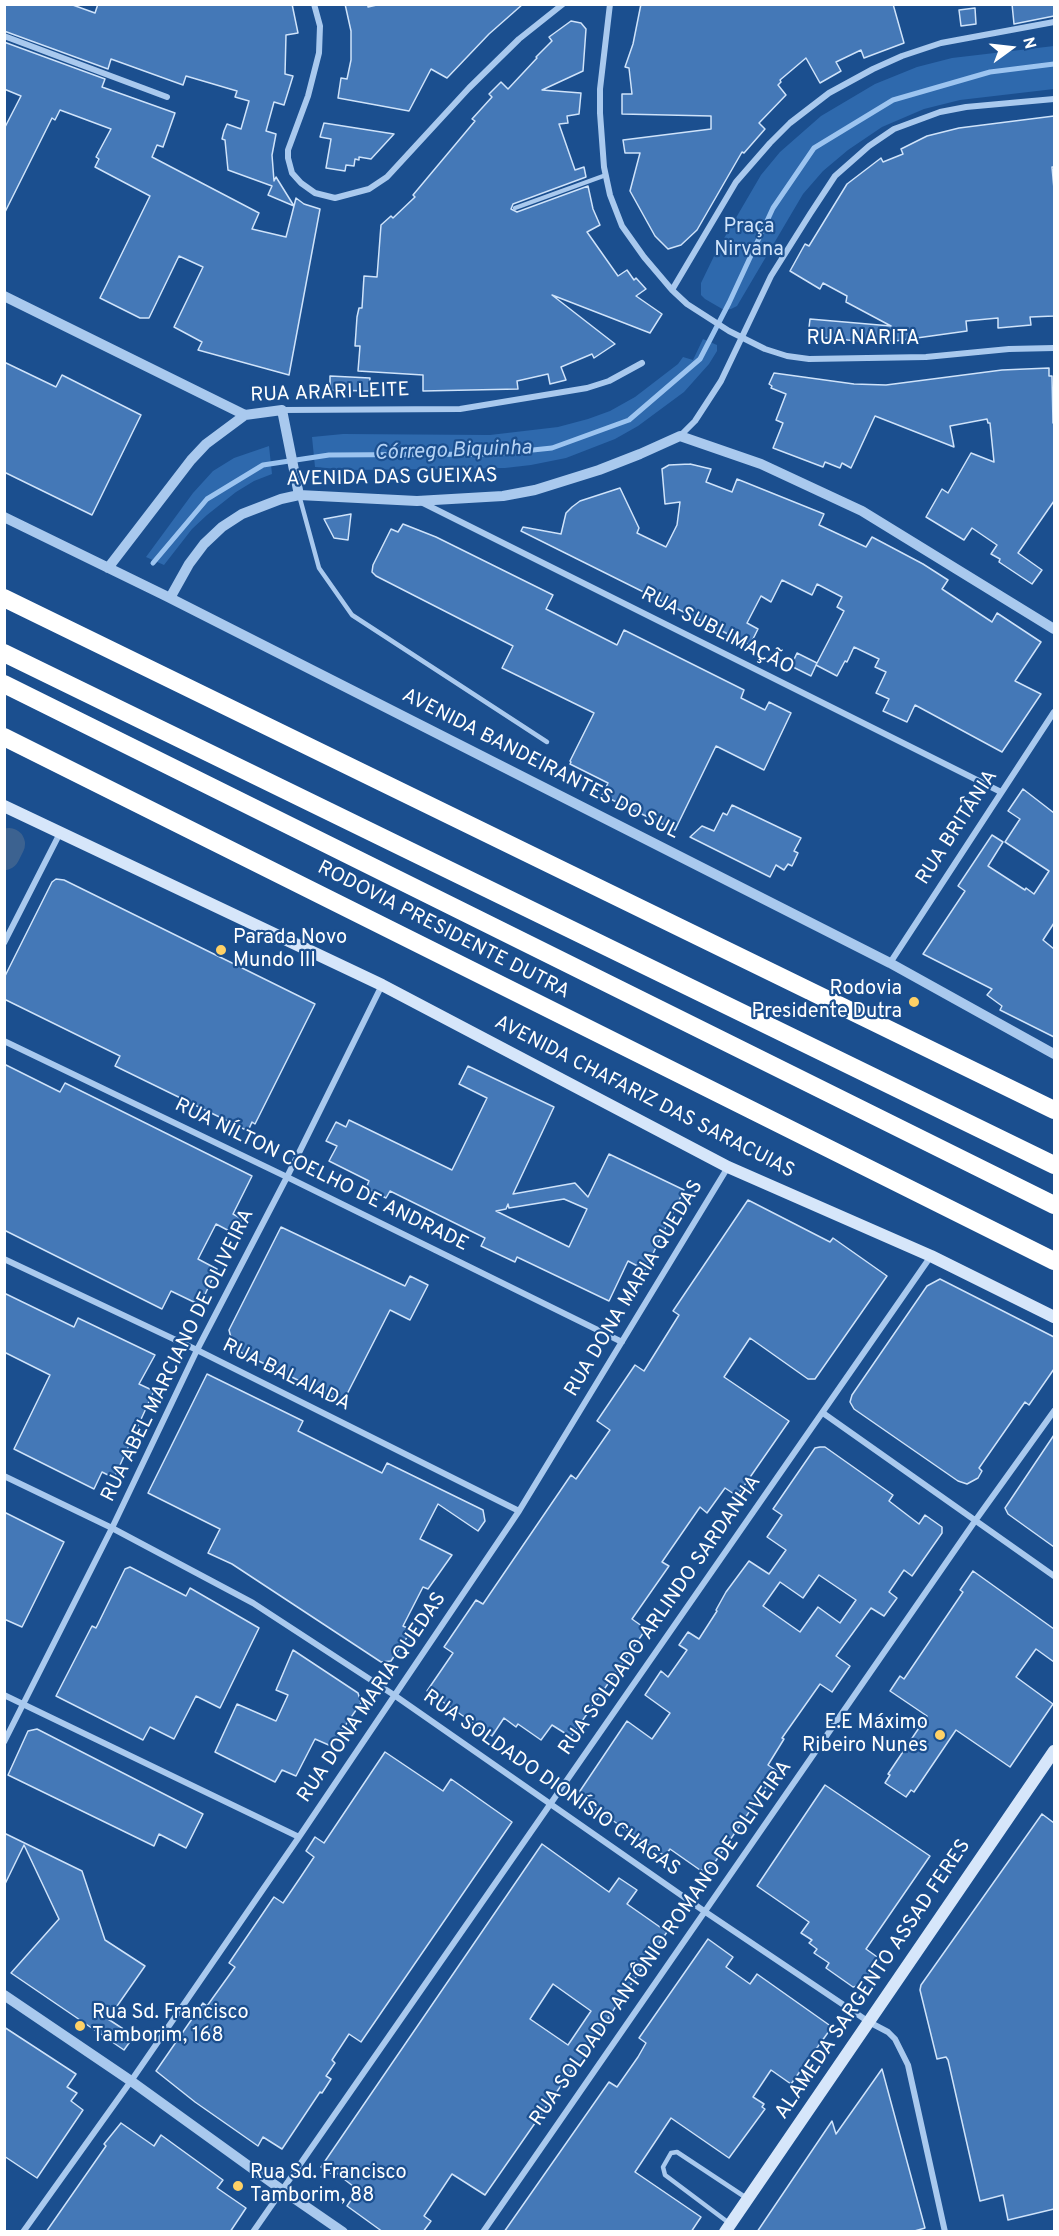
<!DOCTYPE html>
<meta charset="utf-8">
<style>
body{margin:0}
#map{position:relative;width:1059px;height:2236px;overflow:hidden;background:#1b4f8f;font-family:Overpass,sans-serif}
canvas{display:block}
.frame{position:absolute;inset:0;border:6px solid #fff;pointer-events:none}
.north{position:absolute;left:981px;top:18px;width:60px;height:60px;-webkit-text-stroke:4px #1b4f8f;paint-order:stroke;rotate:75deg;font-size:16px;font-weight:700;line-height:24px;text-align:center;color:#fff}
.north::after{content:'';display:block;margin:auto;width:21px;height:27px;background:#fff;clip-path:polygon(50% 0,100% 100%,50% 72%,0 100%)}
</style>
<div id="map">
<canvas width="1059" height="2236"></canvas>
<div class="frame"></div>
<div class="north">N</div>
</div>
<script>
const c = document.querySelector('canvas').getContext('2d');
c.lineJoin = 'round';
function fill(path, color) {
  c.fillStyle = color;
  c.fill(path, 'evenodd');
}
function shape(rows) {
  const path = new Path2D();
  for (const r of rows) {
    path.moveTo(r[0], r[1]);
    for (let i = 2; i < r.length; i += 2) path.lineTo(r[i], r[i + 1]);
  }
  return path;
}
function stroke(path, color, width, dash) {
  c.strokeStyle = color;
  c.lineWidth = width;
  c.lineCap = dash ? 'butt' : 'round';
  c.setLineDash(dash || []);
  c.stroke(path);
}
function write(font, color, halo, rows, align = 'center') {
  c.font = font + ' Overpass,sans-serif';
  c.lineWidth = 4.5;
  c.setLineDash([]);
  c.textBaseline = 'middle';
  c.strokeStyle = halo;
  c.fillStyle = color;
  for (const [text, x, y, turn = 0] of rows) {
    c.save();
    c.translate(x, y);
    c.rotate((+turn || 0) * Math.PI / 180);
    c.textAlign = isNaN(turn) ? turn : align;
    if (halo) c.strokeText(text, 0, 0);
    c.fillText(text, 0, 0);
    c.restore();
  }
}
fill(shape([
 [1054,46,1054,89,960,100,924,109,882,127,848,150,823,171,803,194,737,306,731,309,724,310,705,299,701,295,701,283,716,252,761,175,780,152,821,116,875,84,917,67,952,58],
 [703,339,717,345,717,351,709,364,684,392,638,426,615,439,566,458,531,465,505,468,349,470,315,467,312,437,343,434,490,435,558,427,588,419,610,411,635,397,678,364,683,357,693,360],
 [269,446,272,474,254,481,236,492,207,515,192,529,164,565,146,557,193,493,213,471,234,458]
]), '#2e69ad');
stroke(shape([
 [153,563,207,499,263,465,329,455,494,454,552,448,629,420,700,359,729,303,773,208,814,148,893,100,990,72,1054,64]
]), '#9cc4f0', 5);
stroke(shape([
 [4,854,9,844]
]), '#3c6290', 32);
const building = shape([
 [4,4,70,4,95,13,98,4,292,4,298,33,286,35,285,74,293,76,284,105,274,102,266,131,276,134,272,155,274,181,276,177,294,206,296,198,304,204,320,209,289,375,198,350,202,342,174,327,203,267,179,256,149,318,140,318,100,298,150,196,95,167,99,159,96,157,111,129,60,110,55,120,52,118,4,214,4,129,21,96,4,89,4,42,105,79,102,87,175,113,163,147,157,145,152,157,259,213,252,229,286,237,294,206,268,195,272,186,228,170,225,140,222,139,224,131,227,124,241,129,249,101,235,97,237,91,186,76,183,85,111,59,108,69,4,31,4,4],
 [345,4,368,4,368,7,381,4,523,4,489,34,447,78,431,69,409,111,338,98,341,78,347,79,351,60,351,31,345,4],
 [641,4,893,4,904,43,864,58,861,50,836,62,841,71,820,83,806,58,780,80,781,82,778,85,786,95,759,123,765,129,744,153,742,152,697,230,681,245,668,249,655,236,630,191,640,153,625,153,623,140,711,129,711,116,622,114,622,94,632,94,629,68,625,67,633,44,641,4],
 [1012,4,1054,4,1054,16,1014,24,1012,4],
 [975,8,976,24,961,26,959,10,975,8],
 [571,21,581,23,586,29,583,71,542,90,581,93,579,114,567,116,568,123,559,124,575,170,584,167,586,177,513,204,511,209,517,212,588,186,593,209,600,225,587,232,618,276,627,270,634,280,636,278,646,289,636,296,662,314,650,333,552,295,615,344,594,358,592,354,561,367,566,380,550,384,548,374,517,381,518,389,423,391,423,375,358,371,360,346,355,346,357,317,359,308,362,308,364,276,377,277,381,225,391,216,393,218,415,197,413,195,475,121,472,119,492,97,489,94,501,82,508,89,537,58,536,57,552,41,549,37,571,21],
 [1054,116,1054,167,1052,167,1054,189,1054,316,1030,317,1031,325,998,328,998,318,966,321,967,331,895,341,857,341,808,336,810,319,891,326,846,302,847,296,823,283,820,289,790,271,805,244,809,246,847,184,881,158,883,162,903,154,901,149,927,136,959,128,1054,116],
 [324,123,394,134,371,159,359,157,359,160,355,159,354,166,346,165,345,171,326,168,331,139,320,137,324,123],
 [4,362,56,387,62,375,141,415,92,515,4,472,4,362],
 [1049,368,1049,376,1052,376,1053,423,1054,422,1054,501,1018,553,1042,570,1032,584,999,562,1000,559,991,554,997,545,972,528,964,540,926,517,942,489,948,493,971,453,994,462,990,423,988,423,987,419,950,426,954,447,875,416,851,468,842,463,840,468,825,462,823,467,773,448,783,423,776,420,786,394,771,388,772,386,769,384,774,373,854,384,886,385,1002,370,1049,368],
 [330,376,370,378,369,391,330,390,330,376],
 [690,464,711,469,706,482,732,492,737,479,824,514,819,525,866,547,872,537,923,564,948,580,942,589,992,622,997,613,1041,642,1015,681,1041,694,1002,752,915,705,907,722,883,711,889,699,876,693,886,672,875,667,879,659,854,647,847,662,845,661,837,676,816,665,844,611,837,607,842,597,817,584,812,595,782,580,771,602,761,596,747,623,758,629,750,645,521,531,523,527,561,534,566,513,572,507,580,501,620,488,639,528,637,533,666,547,677,525,680,502,665,504,662,469,669,465,690,464],
 [351,514,348,540,334,538,324,519,351,514],
 [403,524,436,537,553,595,546,609,617,645,624,630,744,690,741,698,765,710,769,702,791,713,764,770,716,746,675,830,602,795,608,783,570,764,571,762,570,761,594,713,502,668,513,646,376,576,372,572,373,565,391,529,398,532,403,524],
 [797,653,817,663,811,676,791,666,797,653],
 [1023,789,1054,813,1054,923,1043,940,1054,949,1054,1037,1000,1010,1002,1006,987,995,992,989,923,954,965,891,958,886,992,835,1003,842,988,866,1025,890,1026,888,1034,894,1049,871,1005,842,1020,819,1008,811,1023,789],
 [732,805,801,838,794,851,798,853,792,866,788,864,784,870,776,865,770,877,690,837,702,826,714,831,723,813,727,815,732,805],
 [56,879,64,880,315,1004,255,1124,252,1122,248,1131,115,1066,120,1056,4,999,4,978,52,882,56,879],
 [4,1064,60,1092,65,1083,252,1176,233,1214,242,1219,235,1234,216,1224,198,1259,217,1269,200,1305,171,1291,162,1309,4,1230,4,1064],
 [468,1066,554,1107,513,1194,575,1183,588,1197,609,1154,684,1190,645,1270,628,1261,609,1301,517,1257,515,1262,481,1246,485,1238,390,1191,386,1198,366,1188,369,1181,329,1161,337,1146,326,1141,336,1122,346,1127,349,1120,452,1170,487,1098,459,1084,468,1066],
 [564,1199,587,1209,569,1247,496,1211,506,1209,508,1204,509,1208,564,1199],
 [748,1200,830,1242,833,1238,887,1276,815,1379,808,1379,750,1338,724,1377,789,1421,737,1496,725,1488,707,1513,700,1507,662,1562,669,1566,632,1619,646,1629,571,1737,552,1725,541,1740,518,1724,516,1727,504,1718,492,1736,427,1691,453,1653,444,1647,476,1600,483,1604,571,1475,576,1479,610,1430,597,1421,635,1365,644,1371,679,1315,673,1311,748,1200],
 [281,1227,405,1286,410,1276,428,1285,410,1320,390,1310,343,1402,234,1349,229,1330,281,1227],
 [940,1279,1054,1337,1054,1369,1029,1405,1025,1402,979,1468,982,1471,978,1478,967,1484,958,1481,854,1409,850,1402,852,1395,927,1286,940,1279],
 [4,1293,74,1327,78,1318,155,1355,139,1384,154,1391,114,1478,102,1472,94,1489,14,1449,50,1375,4,1352,4,1293],
 [207,1374,303,1421,298,1431,382,1473,387,1463,483,1510,485,1521,478,1531,438,1504,420,1539,452,1555,428,1589,423,1587,403,1626,412,1630,391,1661,381,1662,232,1564,208,1553,220,1529,148,1493,207,1374],
 [1054,1435,1054,1547,1008,1514,1005,1508,1054,1435],
 [820,1447,825,1447,893,1495,889,1501,919,1524,925,1515,942,1527,942,1533,912,1576,904,1570,889,1592,897,1598,884,1616,871,1608,836,1656,850,1666,832,1692,820,1684,782,1738,784,1739,768,1765,777,1771,713,1865,705,1870,700,1870,670,1849,665,1856,581,1799,580,1791,627,1721,652,1739,670,1713,645,1695,661,1671,668,1677,687,1650,679,1645,688,1632,699,1639,717,1611,716,1610,726,1592,749,1561,769,1574,786,1550,767,1537,782,1515,773,1509,815,1448,820,1447],
 [819,1575,856,1600,840,1623,818,1607,800,1632,763,1606,780,1582,803,1598,819,1575],
 [4,1512,64,1542,22,1627,4,1619,4,1512],
 [130,1567,186,1596,190,1588,259,1628,220,1708,196,1696,174,1739,150,1727,143,1740,56,1696,92,1626,96,1628,125,1569,130,1567],
 [973,1571,1054,1629,1054,1662,1036,1649,1016,1677,1053,1704,1010,1767,956,1730,914,1792,911,1790,906,1797,885,1783,890,1775,888,1774,927,1716,890,1691,900,1676,904,1679,963,1592,960,1590,973,1571],
 [293,1650,358,1693,361,1703,331,1746,315,1739,296,1776,282,1770,275,1782,215,1752,237,1704,276,1721,288,1695,276,1690,293,1650],
 [37,1729,203,1814,186,1848,159,1834,154,1846,8,1775,28,1731,37,1729],
 [385,1752,443,1791,451,1779,512,1822,361,2042,349,2034,332,2060,335,2063,326,2076,331,2079,322,2093,320,2092,282,2149,263,2137,258,2146,195,2102,156,2071,203,2003,207,2006,235,1967,229,1963,274,1897,283,1903,300,1878,314,1857,306,1851,315,1837,324,1843,385,1752],
 [825,1785,930,1856,866,1949,880,1959,861,1985,853,1987,826,1968,829,1963,814,1953,817,1949,809,1943,812,1940,801,1933,809,1922,757,1886,825,1785],
 [1042,1814,1054,1823,1054,2209,1008,2220,1003,2195,980,2201,948,2060,946,2057,937,2059,920,1990,921,1985,1042,1814],
 [4,1833,82,1871,105,1940,145,1966,108,2019,134,2036,124,2050,11,1973,59,1919,24,1845,4,1886,4,1833],
 [542,1844,609,1892,619,1878,637,1890,627,1904,667,1932,608,2018,610,2020,576,2069,574,2067,485,2195,452,2174,424,2216,431,2221,423,2232,383,2232,347,2206,358,2190,335,2172,334,2175,321,2167,542,1844],
 [553,1984,591,2011,568,2045,530,2019,553,1984],
 [708,1939,733,1957,726,1967,750,1984,757,1974,832,2027,791,2084,771,2070,753,2097,764,2104,762,2107,765,2109,729,2158,671,2118,635,2172,701,2217,691,2232,504,2232,609,2082,617,2087,638,2057,646,2043,639,2038,708,1939],
 [4,2027,76,2074,67,2087,77,2093,71,2101,83,2110,37,2178,4,2156,4,2027],
 [882,2069,925,2228,911,2232,757,2232,832,2121,836,2134,882,2069],
 [121,2123,154,2146,161,2135,223,2180,217,2188,246,2208,230,2232,46,2232,106,2146,104,2144,121,2123]
]);
fill(building, '#4478b7');
stroke(building, '#cfe3fa', 1.5);
stroke(shape([
 [515,208,606,175],
 [299,495,319,568,352,615,547,742],
 [729,2223,665,2175,663,2167,671,2153,677,2152,748,2199]
]), '#a9c9ee', 4.5);
stroke(shape([
 [314,4,320,26,319,53,308,96,288,150,288,158,292,173,301,183,315,193,335,198,369,189,387,177,469,88,519,39,563,4],
 [610,4,600,89,600,113,604,167,610,195,622,226,644,257,672,290,687,304,729,331,765,349,787,356,809,359,926,357,1009,349,1054,348],
 [4,36,167,97],
 [672,290,736,182,770,143,790,123,829,93,873,69,902,56,941,43,1054,22],
 [282,410,460,409,587,388,609,381,642,363],
 [680,436,695,421,721,381,771,276,810,214,835,176,869,146,894,129,940,112,966,107,1054,99],
 [421,502,1001,792],
 [4,943,60,833],
 [890,963,1054,712],
 [4,1041,287,1177,622,1342],
 [4,1259,197,1350,519,1511],
 [823,1413,1054,1576],
 [4,1476,112,1528,253,1603,394,1695,704,1911,869,2022,888,2032,895,2039,908,2065,945,2232],
 [4,1695,299,1837],
 [4,1742,112,1528,197,1350,287,1177,382,985],
 [23,2232,131,2081,299,1837,519,1511,728,1167],
 [253,2232,931,1256],
 [483,2232,975,1521,1054,1411]
]), '#a9c9ee', 6);
stroke(shape([
 [4,296,245,415,282,410,299,495],
 [4,517,166,596,890,963,1054,1054],
 [108,568,191,460,206,444,245,415],
 [170,598,189,564,204,544,222,527,242,514,281,499,299,495,417,501,503,496,535,490,599,470,640,454,680,436,761,464,862,511,1054,629],
 [4,1995,131,2081,282,2190,343,2232]
]), '#a9c9ee', 10);
stroke(shape([
 [4,806,382,985,728,1167,931,1256,1054,1317],
 [725,2232,1054,1751]
]), '#d6e6fa', 12);
stroke(shape([
 [4,598,1054,1110],
 [4,653,1054,1165],
 [4,684,1054,1205],
 [4,737,1054,1261]
]), '#fff', 18);
for (const [x, y, r, color] of [
 [221,950,6,"#ffd166"],
 [914,1002,6,"#ffd166"],
 [940,1735,6,"#ffd166"],
 [80,2026,6,"#ffd166"],
 [238,2186,6,"#ffd166"]
]) {
  const dot = new Path2D();
  dot.arc(x, y, r, 0, 2 * Math.PI);
  c.fillStyle = color;
  c.fill(dot);
  stroke(dot, '#1b4f8f', 2);
}
write('20px', '#cfe3fa', '#1b4f8f', [
 ["Praça",749,228],
 ["Nirvana",749,251]
]);
write('20px', '#fff', '#1b4f8f', [
 ["RUA NARITA",863,340],
 ["RUA ARARI LEITE",330,394,-2],
 ["AVENIDA DAS GUEIXAS",392,479,-1],
 ["RUA SUBLIMAÇÃO",717,632,27],
 ["AVENIDA BANDEIRANTES DO SUL",540,765,27],
 ["RUA BRITÂNIA",958,828,-57],
 ["RODOVIA PRESIDENTE DUTRA",443,931,27],
 ["AVENIDA CHAFARIZ DAS SARACUIAS",644,1098,27],
 ["RUA NÍLTON COELHO DE ANDRADE",321,1176,26],
 ["RUA DONA MARIA QUEDAS",635,1289,-59],
 ["RUA ABEL MARCIANO DE OLIVEIRA",179,1356,-64],
 ["RUA BALAIADA",286,1376,26],
 ["RUA SOLDADO ARLINDO SARDANHA",661,1616,-55],
 ["RUA DONA MARIA QUEDAS",373,1698,-56],
 ["RUA SOLDADO DIONÍSIO CHAGAS",551,1784,35],
 ["RUA SOLDADO ANTÔNIO ROMANO DE OLIVEIRA",662,1944,-55],
 ["ALAMEDA SARGENTO ASSAD FERES",874,1980,-56]
]);
write('20px', '#fff', '#1b4f8f', [
 ["Parada Novo",233,939],
 ["Mundo III",233,962],
 ["Rodovia",902,990,"right"],
 ["Presidente Dutra",902,1013,"right"],
 ["E.E Máximo",928,1724,"right"],
 ["Ribeiro Nunes",928,1747,"right"],
 ["Rua Sd. Francisco",92,2014],
 ["Tamborim, 168",92,2037],
 ["Rua Sd. Francisco",250,2174],
 ["Tamborim, 88",250,2197]
], 'left');
write('italic 21px', '#b5d3f5', '#1b4f8f', [
 ["Córrego Biquinha",453,452,-2]
]);
</script>
